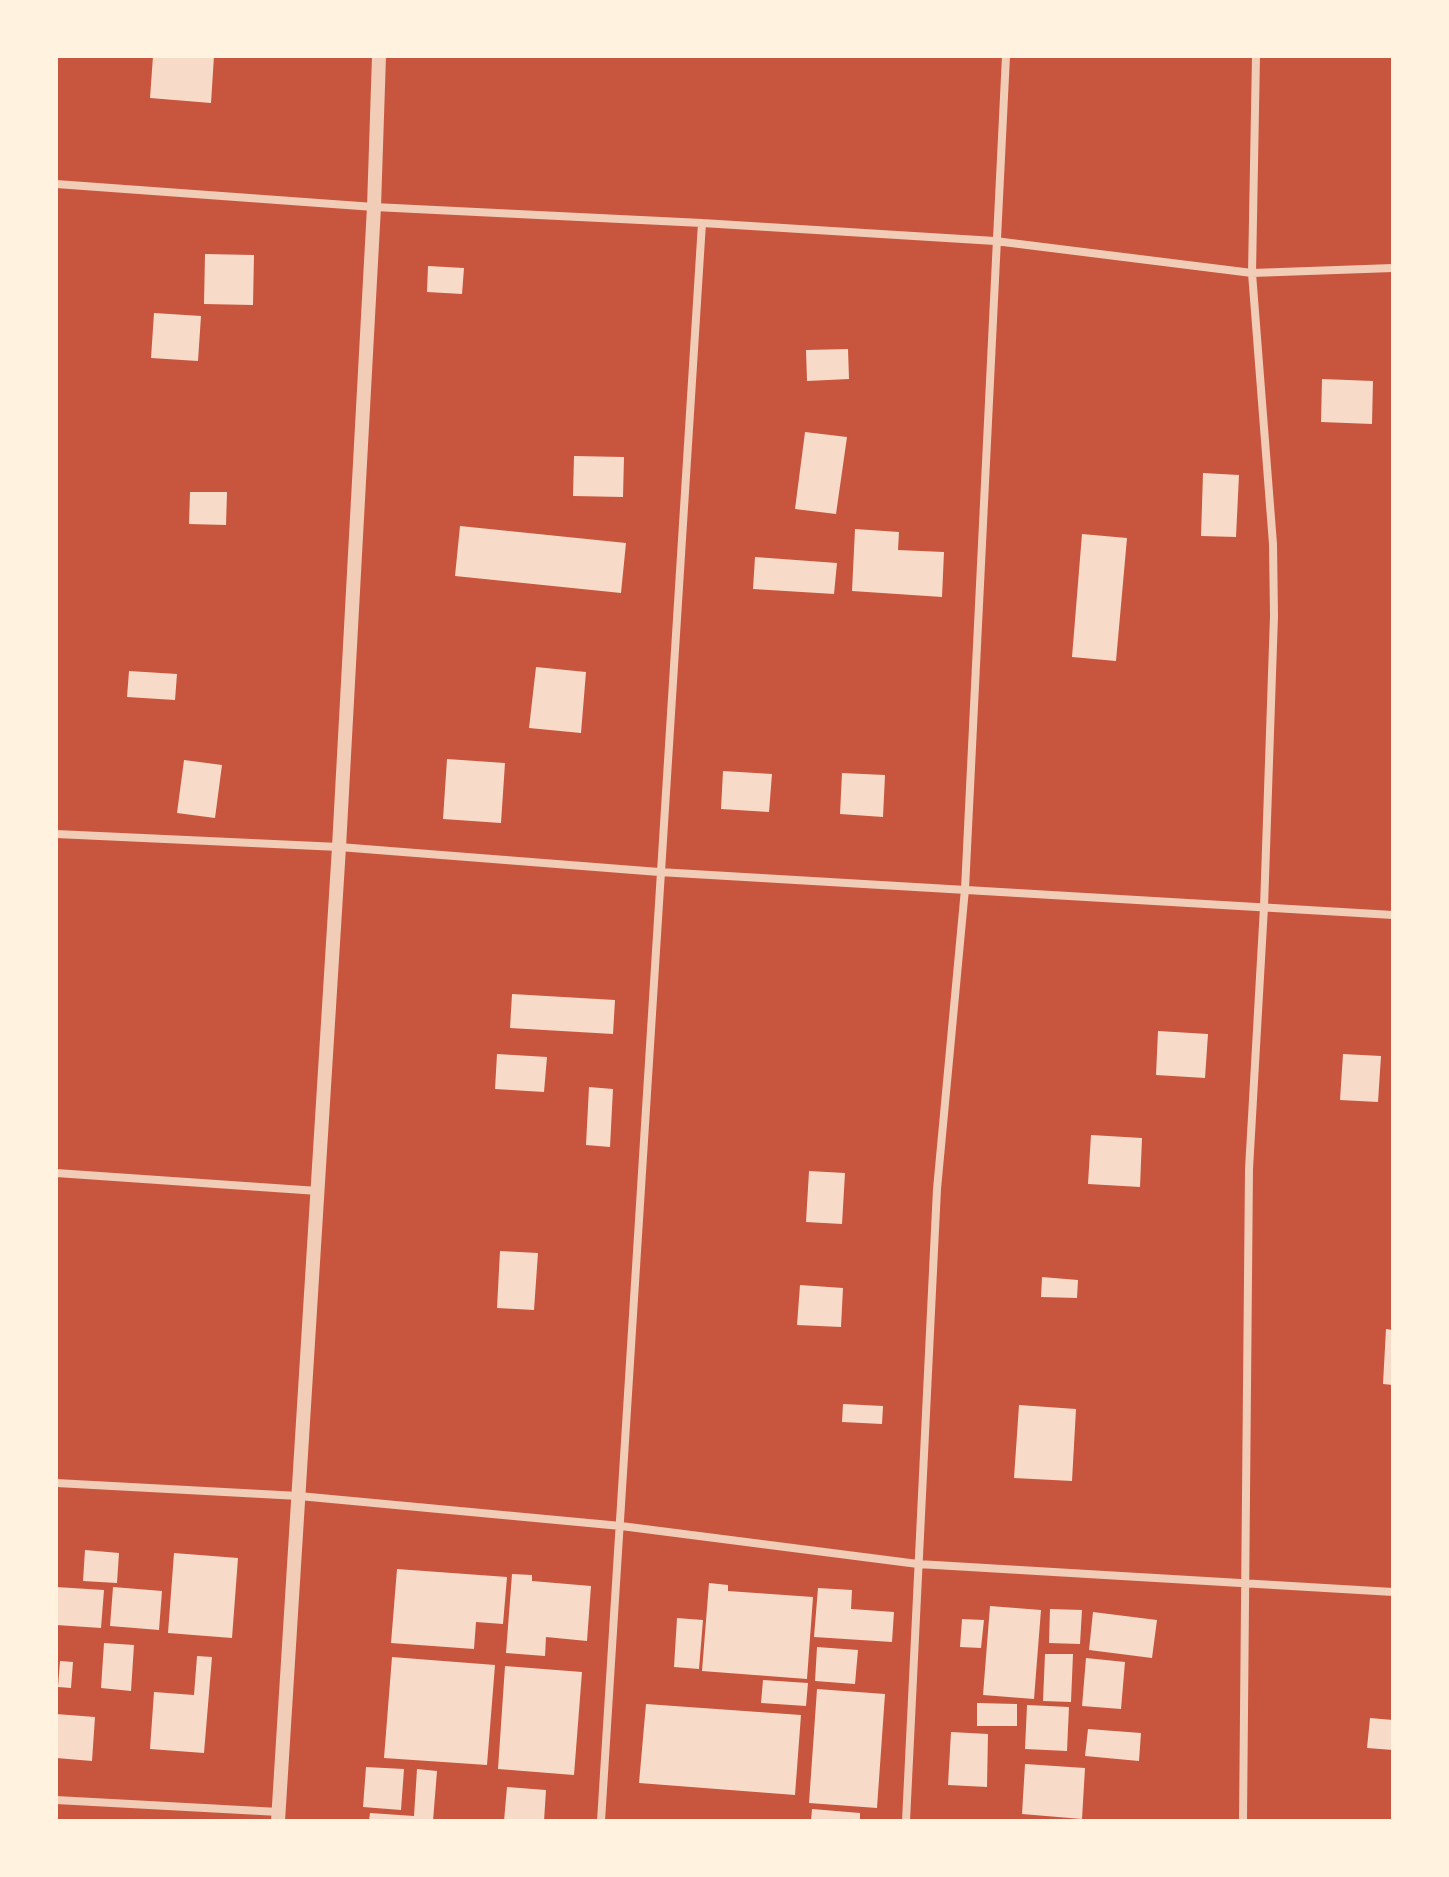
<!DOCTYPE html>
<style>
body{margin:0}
#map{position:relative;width:1449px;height:1877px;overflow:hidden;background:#c8553d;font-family:"Times New Roman",serif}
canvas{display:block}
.frame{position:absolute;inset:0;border:58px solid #fff3e0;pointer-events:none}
</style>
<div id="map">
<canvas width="1449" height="1877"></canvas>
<div class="frame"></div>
</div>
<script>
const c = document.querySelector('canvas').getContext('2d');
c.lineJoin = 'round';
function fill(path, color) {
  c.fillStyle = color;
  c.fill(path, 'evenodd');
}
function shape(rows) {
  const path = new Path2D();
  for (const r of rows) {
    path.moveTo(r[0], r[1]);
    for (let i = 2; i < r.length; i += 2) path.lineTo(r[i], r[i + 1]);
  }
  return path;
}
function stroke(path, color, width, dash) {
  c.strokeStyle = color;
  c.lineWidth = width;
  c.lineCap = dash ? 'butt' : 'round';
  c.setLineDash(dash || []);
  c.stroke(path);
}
fill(shape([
 [153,56,214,56,211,103,150,98],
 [205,254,254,255,253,305,204,304],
 [428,266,464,268,462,294,427,292],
 [154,313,201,316,198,361,151,358],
 [848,349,849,379,807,381,806,350],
 [1322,379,1373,381,1372,424,1321,422],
 [805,432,847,437,836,514,795,509],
 [574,456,624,457,623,497,573,496],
 [1203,473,1239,475,1236,537,1201,536],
 [190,492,227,492,226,525,189,524],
 [460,526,626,543,621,593,455,576],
 [855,529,899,532,898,550,944,552,942,597,852,591],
 [1082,534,1127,538,1116,661,1072,657],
 [755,557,837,563,834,594,753,589],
 [536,667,586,672,581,733,529,728],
 [129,671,177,674,175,700,127,697],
 [447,759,505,763,501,823,443,819],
 [184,760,222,765,215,818,177,813],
 [723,771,772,774,769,812,721,809],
 [842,773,885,775,883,817,840,814],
 [512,994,615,1000,613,1034,510,1028],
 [1158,1031,1208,1034,1205,1078,1156,1075],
 [497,1054,547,1057,544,1092,495,1089],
 [1343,1054,1381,1056,1378,1102,1340,1100],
 [589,1087,613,1089,610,1147,586,1145],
 [1091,1135,1142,1138,1140,1187,1088,1184],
 [809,1171,845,1173,842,1224,806,1222],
 [500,1251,538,1253,534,1310,497,1308],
 [1042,1277,1078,1280,1077,1298,1041,1297],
 [800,1285,843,1288,841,1327,797,1325],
 [1386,1329,1393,1330,1393,1385,1383,1384],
 [843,1404,883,1406,882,1424,842,1422],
 [1019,1405,1076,1409,1072,1481,1014,1478],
 [85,1550,119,1553,117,1583,83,1581],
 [174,1553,238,1558,232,1638,168,1633],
 [397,1569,507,1577,503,1624,476,1622,474,1649,391,1643],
 [512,1574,532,1575,532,1581,591,1586,587,1641,546,1637,545,1656,506,1653],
 [709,1583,728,1585,728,1591,813,1597,807,1679,702,1671],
 [56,1587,104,1590,101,1628,56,1625],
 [113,1587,162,1591,159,1630,110,1626],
 [818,1588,852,1590,851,1609,894,1612,892,1642,814,1637],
 [990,1606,1041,1610,1034,1699,983,1695],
 [1050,1609,1082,1610,1080,1644,1049,1643],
 [1093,1612,1157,1620,1152,1658,1089,1650],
 [677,1618,703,1620,699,1669,674,1667],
 [962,1619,984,1620,981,1648,960,1647],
 [104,1643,134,1645,131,1691,101,1688],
 [817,1647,858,1650,855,1684,815,1681],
 [1045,1654,1073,1654,1071,1702,1043,1701],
 [197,1656,212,1657,204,1753,150,1749,154,1692,194,1695],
 [392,1657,495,1665,487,1765,384,1758],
 [1086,1658,1125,1662,1121,1709,1082,1706],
 [60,1661,73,1662,71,1688,58,1687],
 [505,1666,582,1672,574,1775,498,1769],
 [763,1680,808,1683,806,1706,761,1703],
 [817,1689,885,1694,877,1808,809,1803],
 [977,1703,1017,1704,1017,1726,977,1726],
 [646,1704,801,1715,795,1795,639,1783],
 [1027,1705,1069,1707,1067,1751,1025,1749],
 [56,1714,95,1717,92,1761,56,1758],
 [1370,1718,1393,1720,1393,1750,1367,1748],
 [1088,1729,1141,1733,1139,1761,1085,1756],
 [951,1732,988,1734,987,1787,948,1785],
 [1025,1764,1085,1768,1082,1819,1022,1814],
 [366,1767,404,1769,401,1810,363,1807],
 [417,1769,437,1771,433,1821,369,1821,370,1813,414,1816],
 [507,1787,546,1790,544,1821,504,1821],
 [812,1809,860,1813,860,1821,811,1821]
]), '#f7dbc8');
stroke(shape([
 [56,184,374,207,702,223,995,241,1252,273,1393,268],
 [56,834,339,847,659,872,1393,915],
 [56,1173,318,1191],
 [56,1483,299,1496,621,1526,918,1564,1393,1592],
 [56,1800,279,1812],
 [601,1821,702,223],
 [906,1821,937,1189,965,889,1006,56],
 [1243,1821,1249,1169,1264,907,1274,616,1273,544,1252,273,1256,56]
]), '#f1ccb7', 8);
stroke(shape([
 [278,1821,339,847,374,207,379,56]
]), '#f1ccb7', 14);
</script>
